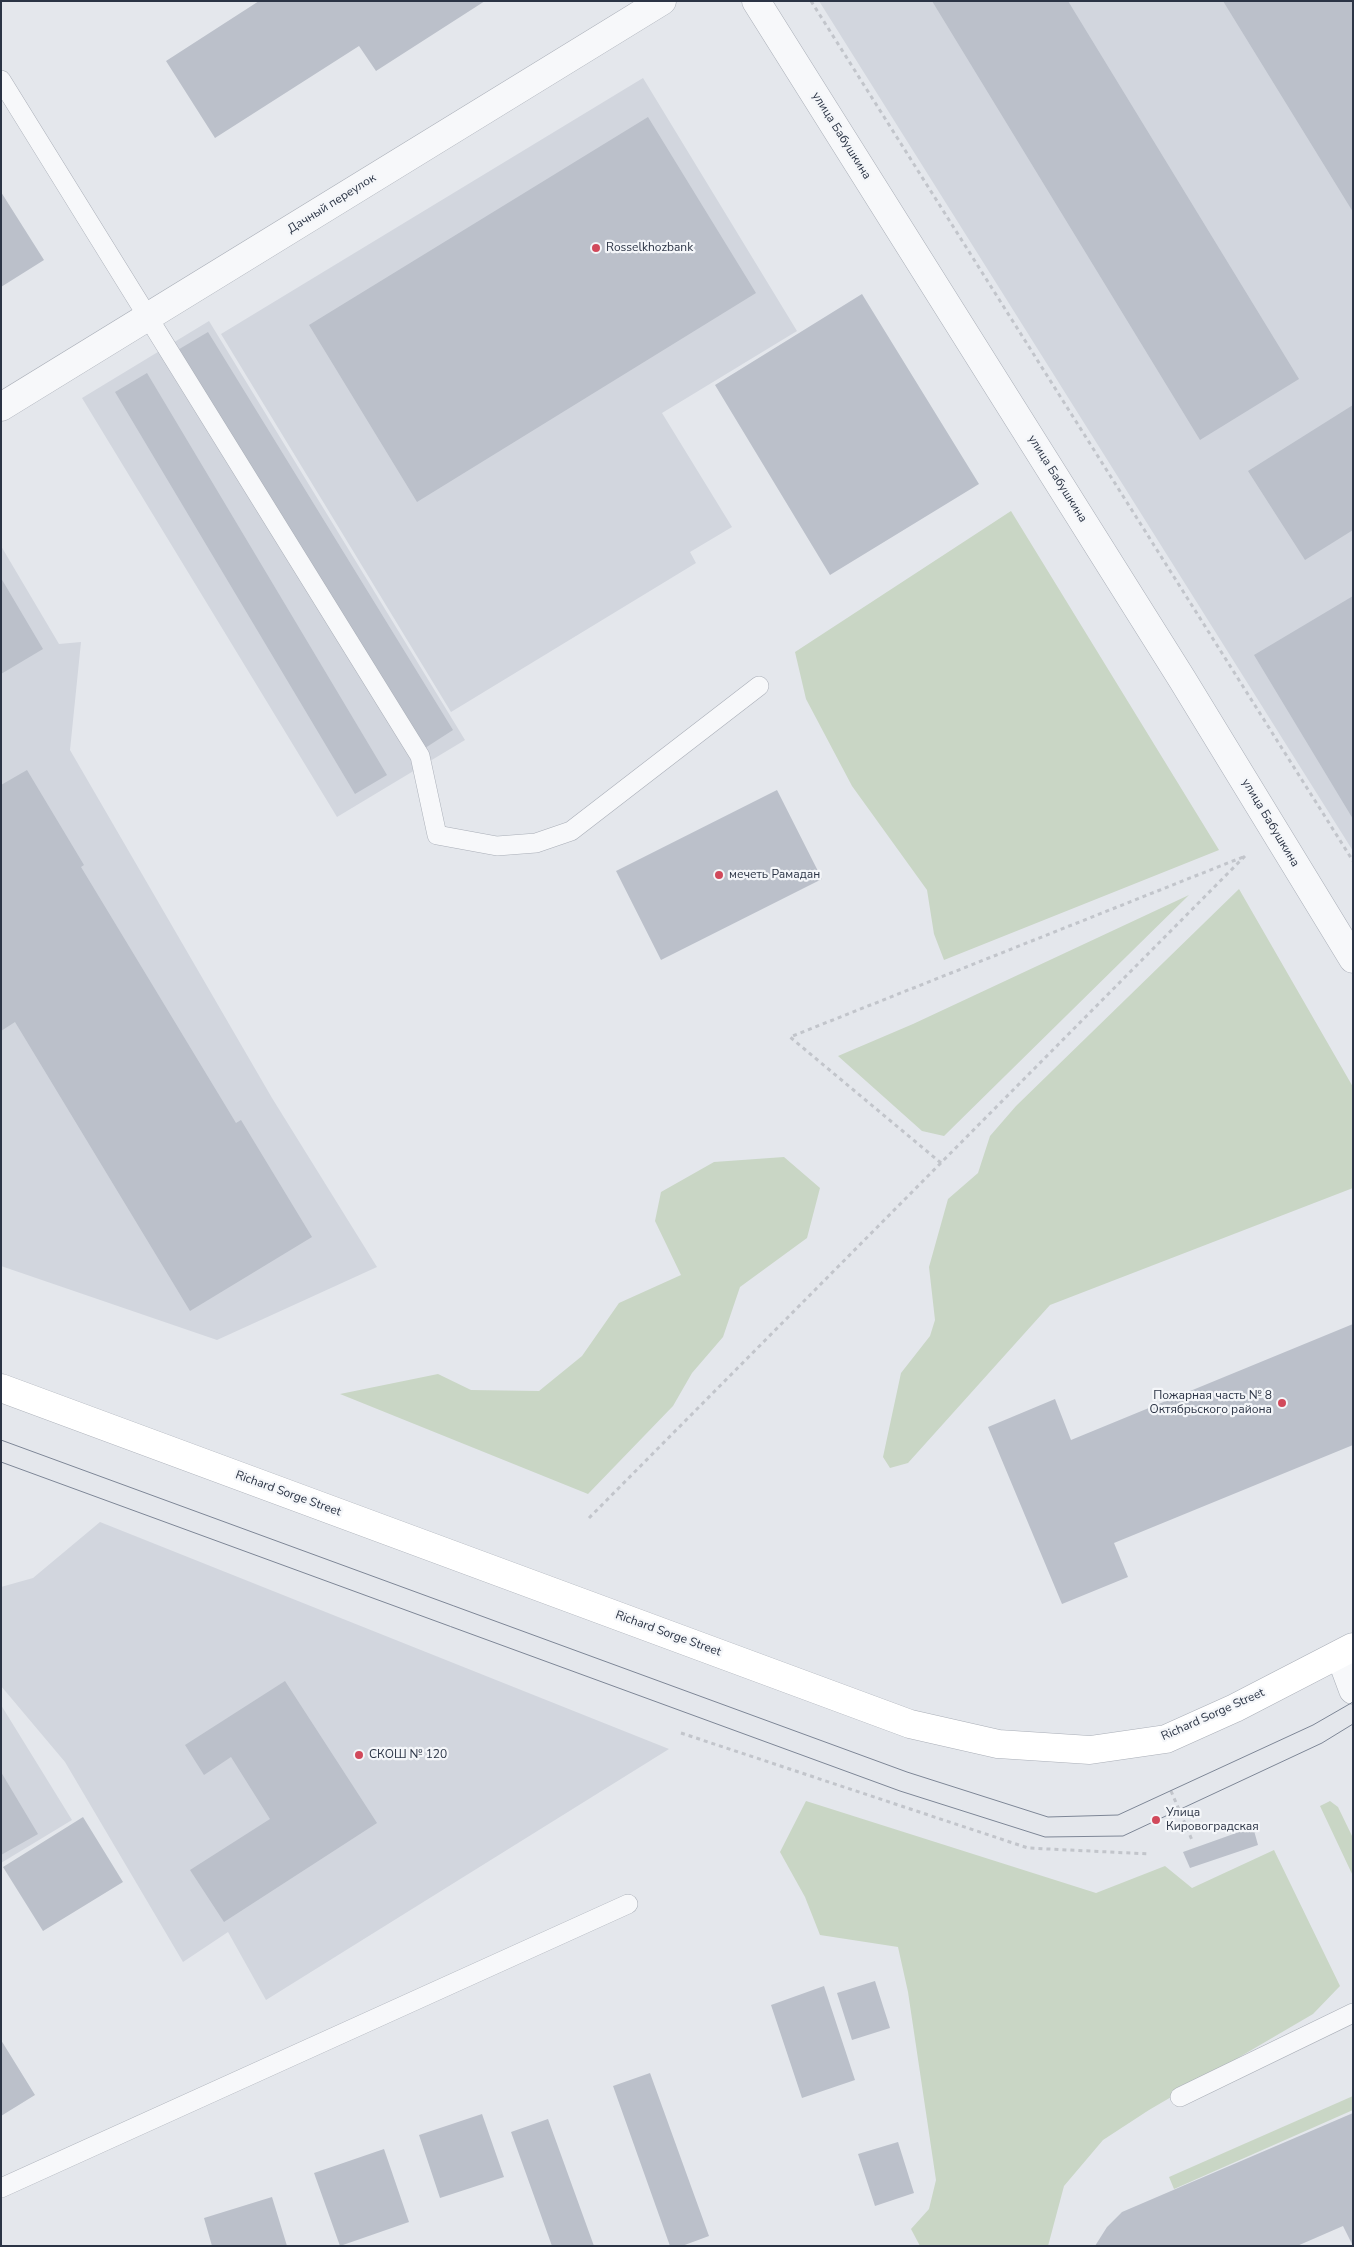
<!DOCTYPE html>
<meta charset="utf-8">
<style>
body{margin:0}
#map{position:relative;width:1354px;height:2247px;overflow:hidden;background:#e4e7ec;font-family:"Nunito Sans",sans-serif}
canvas{display:block}
.frame{position:absolute;inset:0;border:2px solid #2b3445;pointer-events:none}
</style>
<div id="map">
<canvas width="1354" height="2247"></canvas>
<div class="frame"></div>
</div>
<script>
const c = document.querySelector('canvas').getContext('2d');
c.lineJoin = 'round';
function fill(path, color) {
  c.fillStyle = color;
  c.fill(path, 'evenodd');
}
function shape(rows) {
  const path = new Path2D();
  for (const r of rows) {
    path.moveTo(r[0], r[1]);
    for (let i = 2; i < r.length; i += 2) path.lineTo(r[i], r[i + 1]);
  }
  return path;
}
function stroke(path, color, width, dash) {
  c.strokeStyle = color;
  c.lineWidth = width;
  c.lineCap = dash ? 'butt' : 'round';
  c.setLineDash(dash || []);
  c.stroke(path);
}
function write(font, color, halo, rows, align = 'center') {
  c.font = font + ' "Nunito Sans",sans-serif';
  c.lineWidth = 4.5;
  c.setLineDash([]);
  c.textBaseline = 'middle';
  c.strokeStyle = halo;
  c.fillStyle = color;
  for (const [text, x, y, turn = 0] of rows) {
    c.save();
    c.translate(x, y);
    c.rotate((+turn || 0) * Math.PI / 180);
    c.textAlign = isNaN(turn) ? turn : align;
    if (halo) c.strokeText(text, 0, 0);
    c.fillText(text, 0, 0);
    c.restore();
  }
}
fill(shape([
 [819,1,1353,1,1353,851],
 [643,78,797,331,662,413,732,527,690,552,696,563,451,712,221,334],
 [209,321,465,740,337,817,82,398],
 [1,546,59,644,81,642,70,750,272,1098,377,1267,217,1340,1,1266],
 [100,1522,669,1749,266,2000,228,1932,183,1962,65,1762,1,1686,1,1587,33,1578],
 [1,1705,72,1820,1,1863]
]), '#d2d6de');
fill(shape([
 [1011,511,1219,850,944,960,934,934,927,890,852,786,806,699,795,652],
 [1239,889,1353,1087,1353,1188,1050,1305,908,1463,890,1468,883,1457,901,1373,930,1336,935,1320,929,1267,948,1199,978,1173,990,1136,1016,1106],
 [1189,895,944,1136,922,1131,838,1056,913,1024],
 [784,1157,820,1188,807,1238,740,1287,723,1337,692,1373,673,1406,588,1494,340,1394,438,1374,471,1390,539,1391,582,1356,619,1303,681,1275,655,1221,661,1192,714,1162],
 [806,1801,1096,1893,1165,1866,1192,1888,1274,1850,1340,1986,1313,2014,1149,2110,1103,2140,1064,2186,1048,2246,920,2246,911,2229,929,2209,936,2180,908,1992,898,1947,820,1935,805,1897,780,1852],
 [1330,1801,1338,1807,1353,1838,1353,1876,1320,1806],
 [1353,2096,1353,2110,1174,2189,1169,2177]
]), '#c9d6c5');
fill(shape([
 [259,1,485,1,376,71,359,46,215,138,166,61],
 [932,1,1068,1,1299,379,1200,440],
 [1223,1,1353,1,1353,212],
 [648,117,756,293,417,502,309,325],
 [1,192,44,260,1,287],
 [862,294,979,484,830,575,715,385],
 [208,332,453,730,422,750,176,351],
 [147,373,387,775,355,794,115,392],
 [1353,405,1353,530,1305,560,1248,471],
 [1,578,43,649,1,674],
 [1353,596,1353,819,1254,655],
 [27,770,84,865,81,867,236,1123,241,1120,312,1237,190,1311,15,1022,1,1031,1,785],
 [777,790,822,879,661,960,616,871],
 [1353,1324,1353,1445,1114,1543,1128,1577,1062,1604,988,1427,1055,1399,1071,1440],
 [285,1681,377,1823,224,1922,190,1870,270,1819,231,1757,204,1775,185,1745],
 [1,1772,38,1834,1,1855],
 [83,1817,123,1882,43,1931,3,1867],
 [1253,1827,1258,1845,1190,1868,1183,1852],
 [875,1981,890,2028,852,2040,837,1993],
 [824,1986,855,2080,802,2098,771,2005],
 [1,2040,35,2095,1,2116],
 [650,2073,709,2236,682,2246,670,2246,613,2086],
 [1353,2113,1353,2246,1343,2226,1297,2246,1095,2246,1107,2227,1122,2212],
 [482,2114,504,2177,440,2198,419,2135],
 [548,2119,594,2246,552,2246,511,2132],
 [898,2142,914,2193,875,2206,858,2154],
 [384,2149,409,2222,340,2246,314,2173],
 [272,2197,287,2246,212,2246,204,2218]
]), '#bbc0ca');
const service = shape([
 [1,80,420,756,437,835,497,846,536,843,571,831,759,686],
 [1180,2097,1353,2013],
 [1,2188,628,1904]
]);
const minor = shape([
 [1,407,662,1]
]);
const tertiary = shape([
 [756,1,1182,679,1353,959],
 [1340,1655,1353,1690]
]);
const secondary = shape([
 [1,1388,910,1724,998,1744,1090,1750,1166,1739,1235,1708,1353,1647]
]);
stroke(service, '#a9aeb7', 20);
stroke(minor, '#a9aeb7', 29);
stroke(tertiary, '#a9aeb7', 29);
stroke(secondary, '#a9aeb7', 29);
stroke(shape([
 [811,1,1353,861],
 [941,1163,790,1037,1243,857],
 [589,1518,1245,856],
 [681,1733,1028,1848,1150,1854],
 [1171,1791,1192,1840]
]), '#c2c5cb', 3, [4, 4]);
stroke(service, '#f7f8fa', 19);
stroke(minor, '#f7f8fa', 28);
stroke(tertiary, '#f7f8fa', 28);
stroke(secondary, '#fff', 28);
stroke(shape([
 [1,1440,907,1772,1048,1817,1118,1815,1313,1725,1353,1702],
 [1,1462,900,1791,1045,1837,1123,1836,1322,1743,1353,1724]
]), '#7d8696', 1);
for (const [x, y, r, color] of [
 [596,248,5,"#d1495b"],
 [719,875,5,"#d1495b"],
 [1282,1403,5,"#d1495b"],
 [359,1755,5,"#d1495b"],
 [1156,1820,5,"#d1495b"]
]) {
  const dot = new Path2D();
  dot.arc(x, y, r, 0, 2 * Math.PI);
  c.fillStyle = color;
  c.fill(dot);
  stroke(dot, '#f4f6f9', 2);
}
write('12px', '#2b3445', '#f4f6f9', [
 ["улица Бабушкина",841,136,58],
 ["Дачный переулок",332,204,-32],
 ["улица Бабушкина",1057,479,58],
 ["улица Бабушкина",1270,823,59],
 ["Richard Sorge Street",288,1494,20],
 ["Richard Sorge Street",668,1634,20],
 ["Richard Sorge Street",1213,1715,-24]
]);
write('12px', '#2b3445', '#f4f6f9', [
 ["Rosselkhozbank",606,248],
 ["мечеть Рамадан",729,875],
 ["Пожарная часть № 8",1272,1396,"right"],
 ["Октябрьского района",1272,1410,"right"],
 ["СКОШ № 120",369,1755],
 ["Улица",1166,1813],
 ["Кировоградская",1166,1827]
], 'left');
</script>
